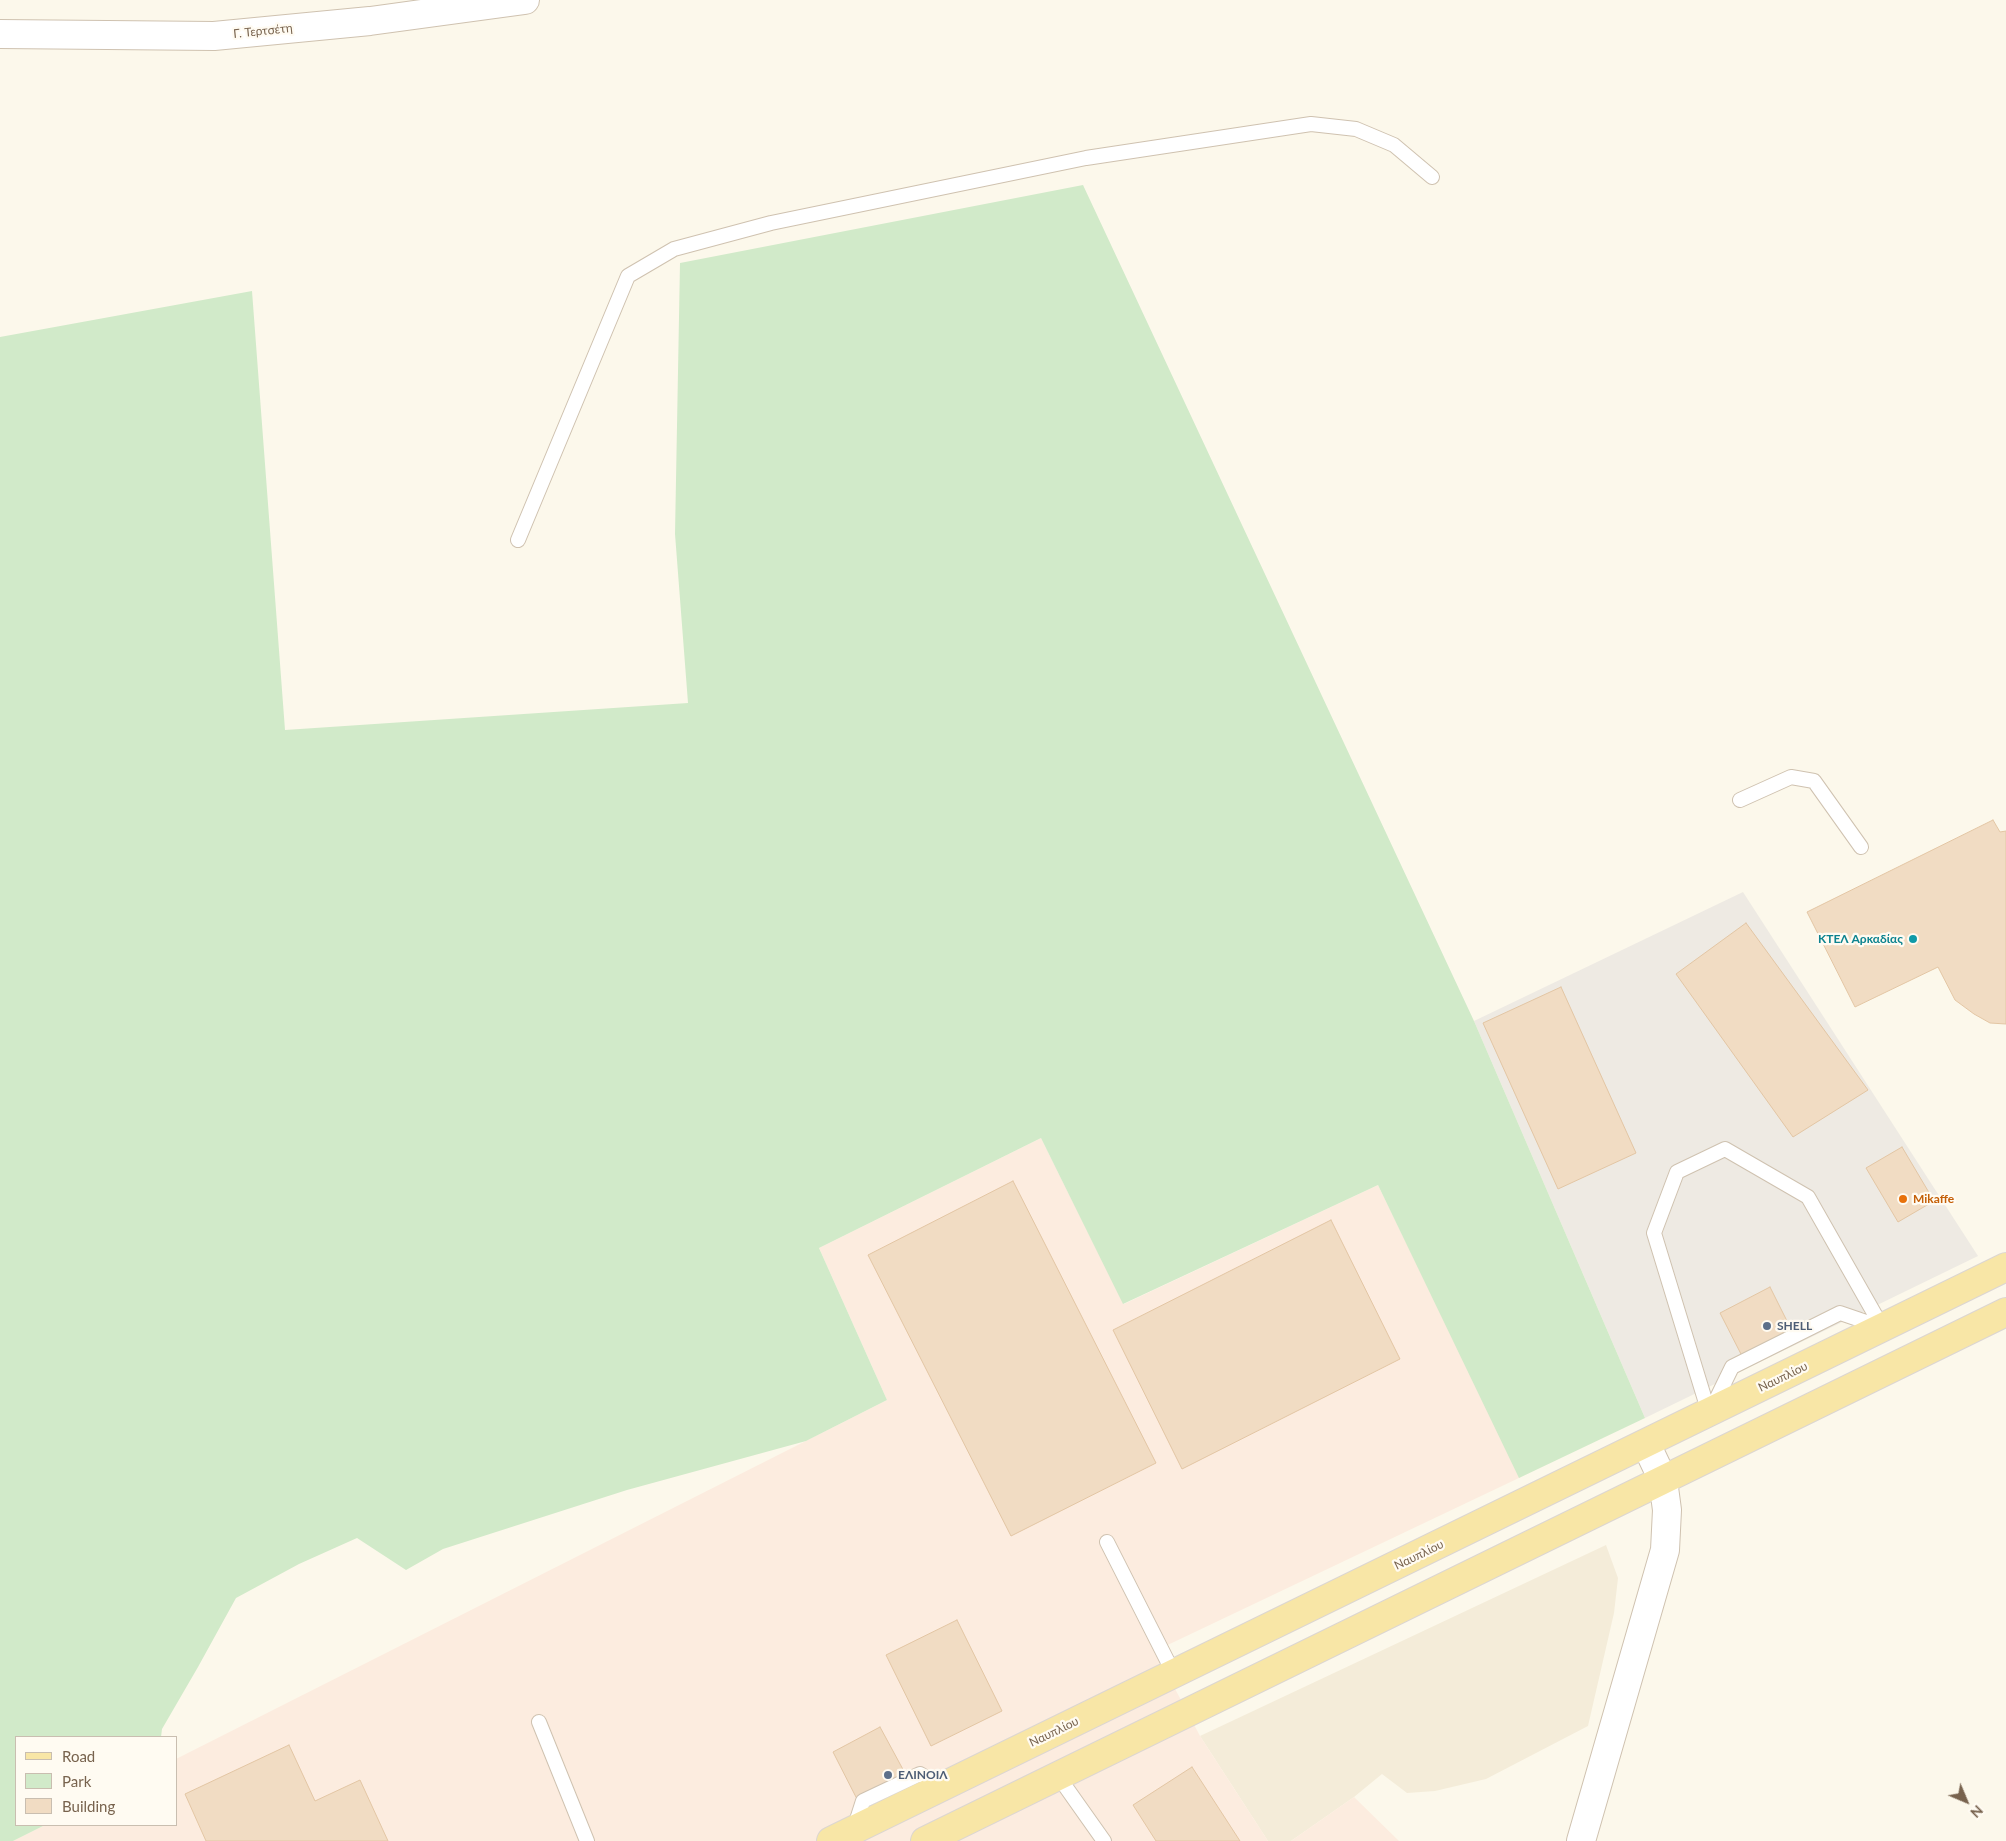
<!DOCTYPE html>
<meta charset="utf-8">
<style>
body{margin:0}
#map{position:relative;width:2006px;height:1841px;overflow:hidden;background:#fcf8eb;font-family:Lato,sans-serif}
canvas{display:block}
.legend{position:absolute;left:15px;top:1736px;width:162px;height:90px;box-sizing:border-box;background:#fffbf2;border:1px solid #c9beb0;margin:0;padding:6px 9px;list-style:none;font-size:15px;color:#78634e}
.legend li{display:flex;align-items:center;gap:10px;height:25px}
.legend b{width:25px;border:1px solid #c9beb0}
.north{position:absolute;left:1941px;top:1776px;width:50px;height:50px;-webkit-text-stroke:4px #fffbf2;paint-order:stroke;rotate:135deg;font-size:14px;font-weight:700;line-height:20px;text-align:center;color:#78634e}
.north::after{content:'';display:block;margin:auto;width:18px;height:22px;background:#78634e;clip-path:polygon(50% 0,100% 100%,50% 72%,0 100%)}
</style>
<div id="map">
<canvas width="2006" height="1841"></canvas>
<ul class="legend">
<li><b style="height:6px;background:#f8e6a6"></b>Road</li>
<li><b style="height:14px;background:#d1eac9"></b>Park</li>
<li><b style="height:14px;background:#f1dcc3"></b>Building</li>
</ul>
<div class="north">N</div>
</div>
<script>
const c = document.querySelector('canvas').getContext('2d');
c.lineJoin = 'round';
function fill(path, color) {
  c.fillStyle = color;
  c.fill(path, 'evenodd');
}
function shape(rows) {
  const path = new Path2D();
  for (const r of rows) {
    path.moveTo(r[0], r[1]);
    for (let i = 2; i < r.length; i += 2) path.lineTo(r[i], r[i + 1]);
  }
  return path;
}
function stroke(path, color, width, dash) {
  c.strokeStyle = color;
  c.lineWidth = width;
  c.lineCap = dash ? 'butt' : 'round';
  c.setLineDash(dash || []);
  c.stroke(path);
}
function write(font, color, halo, rows, align = 'center') {
  c.font = font + ' Lato,sans-serif';
  c.lineWidth = 4.5;
  c.setLineDash([]);
  c.textBaseline = 'middle';
  c.strokeStyle = halo;
  c.fillStyle = color;
  for (const [text, x, y, turn = 0] of rows) {
    c.save();
    c.translate(x, y);
    c.rotate((+turn || 0) * Math.PI / 180);
    c.textAlign = isNaN(turn) ? turn : align;
    if (halo) c.strokeText(text, 0, 0);
    c.fillText(text, 0, 0);
    c.restore();
  }
}
fill(shape([
 [1606,1545,1618,1578,1614,1613,1588,1726,1486,1779,1435,1791,1407,1793,1382,1774,1354,1797,1291,1841,1268,1841,1200,1736]
]), '#f4ecd9');
fill(shape([
 [1041,1138,1124,1304,1378,1185,1521,1477,1155,1651,1200,1736,1268,1841,13,1841,45,1825,176,1825,176,1759,887,1400,819,1248],
 [1354,1797,1399,1841,1291,1841]
]), '#fcecdf');
fill(shape([
 [1743,892,1978,1256,1645,1418,1474,1021]
]), '#eeeae3');
fill(shape([
 [1083,185,1474,1021,1645,1418,1519,1478,1378,1185,1123,1304,1041,1138,819,1248,887,1400,806,1441,627,1490,443,1549,406,1570,357,1538,299,1564,236,1598,198,1667,162,1729,161,1737,16,1737,16,1825,45,1825,13,1841,0,1841,0,337,252,291,285,730,688,703,675,534,680,263]
]), '#d1eac9');
const building = shape([
 [1993,820,2000,832,2006,831,2006,1024,1990,1023,1974,1014,1955,1000,1938,967,1855,1007,1807,912,1993,820],
 [1746,923,1868,1090,1793,1137,1676,974,1746,923],
 [1561,987,1636,1153,1558,1189,1483,1023,1561,987],
 [1902,1147,1934,1201,1898,1222,1866,1168,1902,1147],
 [1013,1181,1156,1463,1011,1536,868,1255,1013,1181],
 [1331,1220,1400,1359,1182,1469,1113,1330,1331,1220],
 [1770,1287,1792,1331,1742,1356,1720,1313,1770,1287],
 [957,1620,1002,1711,931,1746,886,1655,957,1620],
 [880,1727,906,1775,858,1801,833,1752,880,1727],
 [289,1745,315,1801,360,1780,388,1841,206,1841,185,1794,289,1745],
 [1192,1767,1240,1841,1156,1841,1133,1805,1192,1767]
]);
fill(building, '#f1dcc3');
stroke(building, '#e3c6a4', 1);
const service = shape([
 [518,540,628,276,674,249,771,223,1086,158,1311,124,1356,129,1394,145,1432,177],
 [1740,800,1791,777,1814,781,1861,847],
 [1712,1408,1732,1367,1840,1313,1881,1327],
 [1709,1413,1654,1233,1677,1172,1725,1149,1808,1197,1882,1327],
 [1107,1542,1174,1674],
 [539,1722,587,1841],
 [1058,1776,1104,1841],
 [854,1829,863,1801,920,1774,941,1787]
]);
const minor = shape([
 [0,34,214,36,370,21,525,0],
 [1581,1841,1665,1550,1667,1510,1663,1480,1646,1444]
]);
const primary = shape([
 [831,1841,2006,1267],
 [925,1841,2006,1312]
]);
stroke(service, '#cfc2b0', 16);
stroke(minor, '#cfc2b0', 30);
stroke(primary, '#dcd6d1', 30);
stroke(service, '#fff', 14);
stroke(minor, '#fff', 28);
stroke(primary, '#f8e6a6', 28);
for (const [x, y, r, color] of [
 [1913,939,5,"#0f9aa8"],
 [1903,1199,5,"#e8710a"],
 [1767,1326,5,"#5c6f8a"],
 [888,1775,5,"#5c6f8a"]
]) {
  const dot = new Path2D();
  dot.arc(x, y, r, 0, 2 * Math.PI);
  c.fillStyle = color;
  c.fill(dot);
  stroke(dot, '#fffbf2', 2);
}
write('12px', '#78634e', '#fffbf2', [
 ["Γ. Τερτσέτη",263,31,-6],
 ["Ναυπλίου",1783,1377,-26],
 ["Ναυπλίου",1419,1555,-26],
 ["Ναυπλίου",1054,1732,-26]
]);
write('bold 12px', '#0d838f', '#fffbf2', [
 ["ΚΤΕΛ Αρκαδίας",1903,939]
], 'right');
write('bold 12px', '#c56008', '#fffbf2', [
 ["Mikaffe",1913,1199]
], 'left');
write('bold 12px', '#4e5e75', '#fffbf2', [
 ["SHELL",1777,1326],
 ["ΕΛΙΝΟΙΛ",898,1775]
], 'left');
</script>
